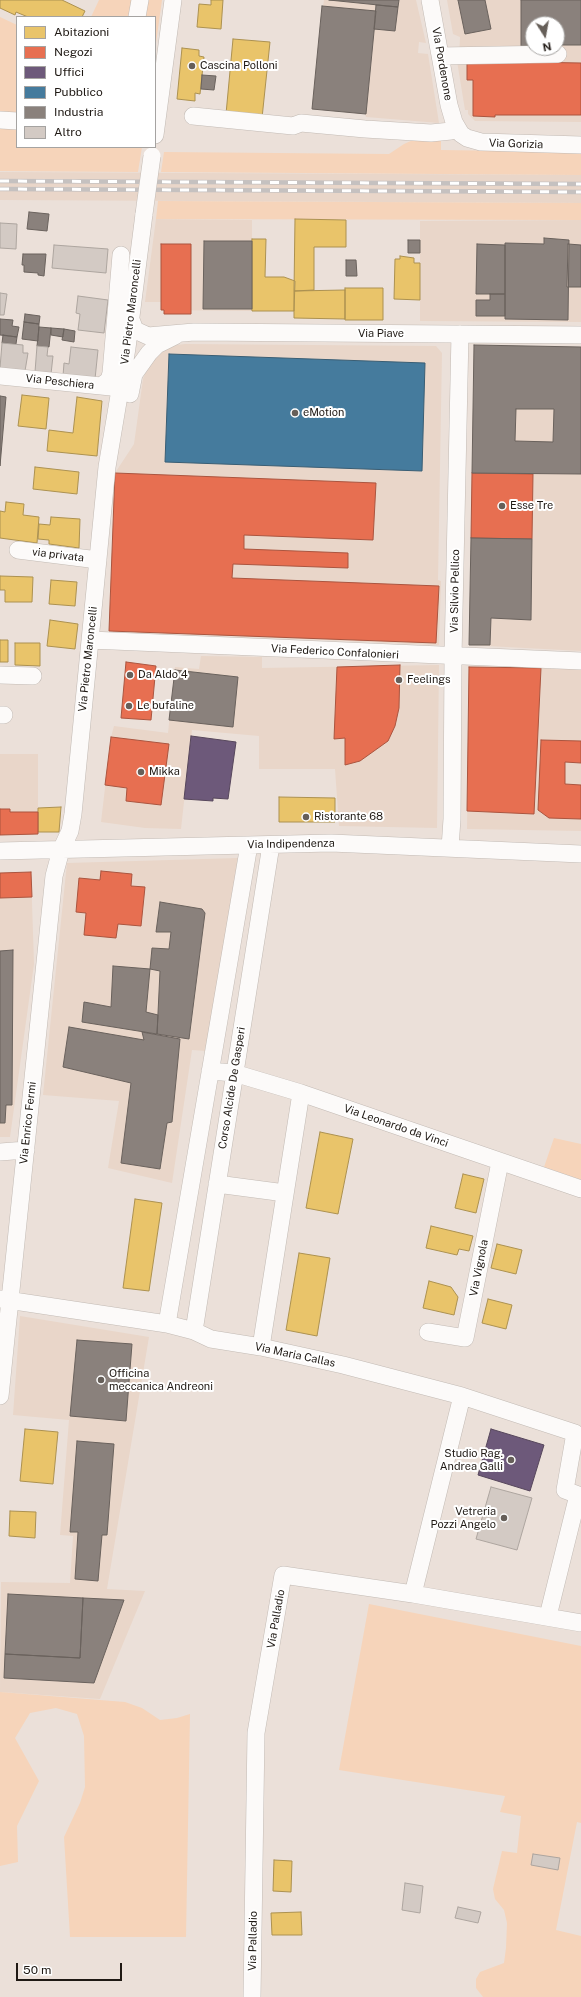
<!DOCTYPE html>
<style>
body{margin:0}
#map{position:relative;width:581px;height:1997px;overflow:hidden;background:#ebe0d9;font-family:"Public Sans",sans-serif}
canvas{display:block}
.legend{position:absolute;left:16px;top:16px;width:140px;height:132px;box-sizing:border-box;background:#fff;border:1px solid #a5a3a1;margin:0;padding:5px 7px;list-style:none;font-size:12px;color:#1f1914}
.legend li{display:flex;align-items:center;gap:8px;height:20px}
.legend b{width:20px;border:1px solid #a5a3a1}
.north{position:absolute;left:525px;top:16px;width:40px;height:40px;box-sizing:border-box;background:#fff;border:1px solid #a5a3a1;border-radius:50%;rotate:169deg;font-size:11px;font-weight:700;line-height:16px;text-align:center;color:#1f1914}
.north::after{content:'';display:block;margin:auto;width:14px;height:18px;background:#665f59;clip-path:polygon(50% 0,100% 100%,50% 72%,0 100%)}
.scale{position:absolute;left:16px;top:1963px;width:106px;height:18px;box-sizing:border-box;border:2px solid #1f1914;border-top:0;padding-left:5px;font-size:12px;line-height:14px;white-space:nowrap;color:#1f1914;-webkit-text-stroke:3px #fff;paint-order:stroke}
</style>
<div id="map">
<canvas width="581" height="1997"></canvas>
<ul class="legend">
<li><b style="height:11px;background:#e9c46a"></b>Abitazioni</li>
<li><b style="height:11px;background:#e76f51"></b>Negozi</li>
<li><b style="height:11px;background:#6d597a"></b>Uffici</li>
<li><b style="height:11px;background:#457b9d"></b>Pubblico</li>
<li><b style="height:11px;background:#8a817c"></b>Industria</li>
<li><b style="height:11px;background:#d3cac4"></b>Altro</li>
</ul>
<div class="north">N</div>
<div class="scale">50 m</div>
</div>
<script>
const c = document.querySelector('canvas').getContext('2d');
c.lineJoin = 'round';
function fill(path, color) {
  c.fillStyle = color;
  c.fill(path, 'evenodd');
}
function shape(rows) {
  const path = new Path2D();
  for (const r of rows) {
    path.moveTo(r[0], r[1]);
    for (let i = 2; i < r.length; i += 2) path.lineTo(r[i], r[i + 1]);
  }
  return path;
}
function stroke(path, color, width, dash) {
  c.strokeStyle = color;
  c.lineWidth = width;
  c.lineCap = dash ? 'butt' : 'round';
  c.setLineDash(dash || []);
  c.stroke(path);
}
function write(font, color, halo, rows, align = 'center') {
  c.font = font + ' "Public Sans",sans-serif';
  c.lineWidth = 4;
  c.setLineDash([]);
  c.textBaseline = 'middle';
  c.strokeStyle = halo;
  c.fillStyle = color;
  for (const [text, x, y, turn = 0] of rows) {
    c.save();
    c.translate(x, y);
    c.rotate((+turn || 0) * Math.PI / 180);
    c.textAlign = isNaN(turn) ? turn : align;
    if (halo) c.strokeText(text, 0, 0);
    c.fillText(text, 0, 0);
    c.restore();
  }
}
fill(shape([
 [324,0,416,0,426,43,419,42,418,53,428,54,439,123,366,117,365,114,312,109,322,6,323,6],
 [447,0,581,0,581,122,475,121,468,114,468,110,465,110,457,61,459,60,460,37,453,34],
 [533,24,557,24,557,48,533,48],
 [0,172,581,175,581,203,0,200],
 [156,219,252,220,252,311,161,310,161,302,145,302],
 [581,220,581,322,420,321,420,221],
 [185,344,436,346,442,353,438,580,441,581,439,645,109,631,115,473,134,444,143,379,151,360,170,346],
 [474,345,581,347,581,651,469,645],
 [201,656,262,657,262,668,439,665,437,828,339,826,335,769,259,769,259,736,192,730,181,829,145,828,101,822,111,737,114,726,168,733,175,667,199,669],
 [469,667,581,669,581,831,467,829],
 [0,754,38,754,38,834,0,835],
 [238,858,206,1051,192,1050,172,1183,108,1168,119,1101,43,1095,67,863],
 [31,872,34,964,10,1137,0,1137,0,873],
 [20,1316,149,1337,107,1589,145,1591,100,1699,0,1692,1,1582,70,1583,73,1536,60,1535,69,1420,13,1415]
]), '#e9d6c9');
fill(shape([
 [99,0,162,0,155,50,155,17,91,17],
 [0,17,17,25,17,147,142,147,138,172,0,171],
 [441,139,441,150,581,152,581,175,161,172,164,152,389,154,404,144,413,140],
 [158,201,581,203,581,220,156,219],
 [554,1138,581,1144,581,1180,544,1167],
 [369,1604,581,1646,581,1823,577,1822,556,1930,581,1936,581,1997,483,1997,476,1988,476,1979,480,1972,504,1963,506,1948,507,1923,504,1910,495,1899,493,1889,502,1851,517,1853,521,1816,500,1812,505,1796,339,1770],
 [0,1692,125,1702,142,1708,160,1720,177,1718,190,1714,186,1937,70,1937,64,1837,80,1803,85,1787,84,1736,77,1714,56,1708,30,1713,15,1738,39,1781,17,1826,18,1862,0,1866]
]), '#f6d4ba');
const homes = shape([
 [0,0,62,0,85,11,82,17,28,17,16,12,15,15,0,8,0,0],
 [211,0,223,0,221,29,197,27,199,4,211,5,211,0],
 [233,39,270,42,262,118,226,114,233,39],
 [182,48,199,50,199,56,204,57,200,94,195,93,195,101,177,99,182,48],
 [295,219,346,220,346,247,314,247,314,290,294,291,295,219],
 [252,239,266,239,265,277,284,277,295,281,294,311,252,311,252,239],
 [400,256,414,258,414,263,420,263,420,300,394,299,395,259,400,259,400,256],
 [345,288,383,288,383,320,345,320,345,288],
 [345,290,345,319,294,318,294,291,345,290],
 [22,395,49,398,46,429,18,426,22,395],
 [77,397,102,401,97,456,47,451,49,430,73,433,77,397],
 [35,467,79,472,77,494,33,489,35,467],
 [6,502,24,504,23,515,39,517,37,543,0,538,0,511,5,512,6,502],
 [51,517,80,519,79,548,49,544,49,540,38,539,39,524,50,525,51,517],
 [0,576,33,577,32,602,5,602,5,590,0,590,0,576],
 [51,580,77,582,75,606,49,604,51,580],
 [50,620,78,624,75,649,47,646,50,620],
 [0,640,8,640,8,662,0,662,0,640],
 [15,643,40,643,40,666,15,665,15,643],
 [279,797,335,798,335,822,279,822,279,797],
 [61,807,59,832,38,832,38,808,61,807],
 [320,1132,353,1139,338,1214,306,1208,320,1132],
 [463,1174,484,1179,476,1213,455,1208,463,1174],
 [135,1199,162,1203,149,1291,123,1288,135,1199],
 [431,1226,473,1236,469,1251,459,1249,457,1255,426,1248,431,1226],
 [497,1244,522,1250,516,1274,491,1268,497,1244],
 [299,1253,330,1258,317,1336,286,1330,299,1253],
 [429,1281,451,1287,458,1297,454,1315,423,1308,429,1281],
 [488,1299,512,1305,506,1329,482,1323,488,1299],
 [25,1429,58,1432,53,1484,20,1481,25,1429],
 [10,1511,36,1512,35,1538,9,1536,10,1511],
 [274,1860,292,1861,291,1892,273,1891,274,1860],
 [301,1912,302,1935,272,1935,271,1913,301,1912]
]);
fill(homes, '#e9c46a');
stroke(homes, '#ac9150', 1);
const shops = shape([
 [467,61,581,63,581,115,495,115,495,117,473,116,473,80,467,80,467,61],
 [161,244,191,244,191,314,164,314,164,310,161,310,161,244],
 [115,473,376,483,373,540,244,535,244,549,348,553,348,568,233,564,232,578,439,586,436,643,109,631,115,473],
 [472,473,533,474,532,539,471,538,472,473],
 [126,662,156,666,151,720,121,718,126,662],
 [400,665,399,708,395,726,388,741,360,761,345,765,345,738,334,739,337,667,400,665],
 [469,667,541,668,534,814,467,811,469,667],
 [111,737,169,744,161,805,126,801,127,788,105,785,111,737],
 [541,740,581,741,581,763,565,762,565,784,581,785,581,819,549,818,538,810,541,740],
 [0,809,10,809,10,812,38,812,38,834,0,835,0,809],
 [101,871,132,874,131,886,145,887,141,926,118,924,116,938,84,935,86,913,76,912,79,878,100,880,101,871],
 [31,872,32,897,0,898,0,873,31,872]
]);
fill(shops, '#e76f51');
stroke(shops, '#ab553f', 1);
const offices = shape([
 [191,736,236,742,228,799,213,798,213,801,184,799,191,736],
 [491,1429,544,1445,530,1491,478,1475,491,1429]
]);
fill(offices, '#6d597a');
stroke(offices, '#56465b', 1);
const public = shape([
 [169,354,425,363,422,471,165,462,169,354]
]);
fill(public, '#457b9d');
stroke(public, '#3a5e74', 1);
const industry = shape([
 [329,0,399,0,398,7,329,0],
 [458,0,485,0,491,29,465,34,458,0],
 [521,0,581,0,581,45,557,45,557,24,533,24,533,46,521,46,521,0],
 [376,5,398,7,395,31,374,29,376,5],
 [322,6,376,11,366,114,312,109,322,6],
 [202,75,216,76,214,90,201,89,202,75],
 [29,212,49,214,47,231,27,229,29,212],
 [544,238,569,240,568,320,505,319,505,243,544,244,544,238],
 [408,240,420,240,420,253,408,253,408,240],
 [204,241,252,241,252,309,203,309,204,241],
 [477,244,505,245,505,294,476,294,477,244],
 [568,244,581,245,581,287,567,287,568,244],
 [23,254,46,254,44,276,38,275,38,273,24,272,24,265,22,265,23,254],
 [346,260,356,260,357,276,346,276,346,260],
 [490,294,505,294,505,316,476,316,476,300,490,300,490,294],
 [25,314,40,316,39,324,24,322,25,314],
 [0,319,13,320,12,326,19,327,17,337,0,335,0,319],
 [24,322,39,324,38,341,22,339,24,322],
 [39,327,51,328,49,347,37,346,39,327],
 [51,328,64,329,63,337,51,335,51,328],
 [64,329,75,331,74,342,62,340,64,329],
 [3,335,17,337,16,344,2,343,3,335],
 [474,345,581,347,581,474,472,473,474,345],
 [516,409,554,409,553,442,515,441,516,409],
 [0,396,6,397,0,466,0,396],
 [471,538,532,539,531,620,491,618,490,645,469,645,471,538],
 [175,670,238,677,233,727,169,720,175,670],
 [160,902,202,909,205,913,189,1039,157,1034,160,971,150,969,152,948,169,949,171,932,156,932,160,902],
 [13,950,12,1105,6,1105,5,1123,0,1123,0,951,13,950],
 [113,966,150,969,146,1012,158,1015,157,1034,82,1022,84,1002,111,1007,113,966],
 [69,1027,144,1040,142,1032,180,1039,172,1122,167,1123,160,1169,121,1163,131,1083,63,1067,69,1027],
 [77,1340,132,1344,126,1421,70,1416,77,1340],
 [77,1441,114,1444,107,1535,102,1535,98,1581,75,1579,78,1532,70,1532,77,1441],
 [8,1594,83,1598,80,1658,5,1654,8,1594],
 [83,1598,124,1600,94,1683,4,1678,5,1654,80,1658,83,1598]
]);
fill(industry, '#8a817c');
stroke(industry, '#6a625d', 1);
const building = shape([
 [0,223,17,224,16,249,0,248,0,223],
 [54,245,108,249,106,273,52,268,54,245],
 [0,293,7,294,4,315,0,315,0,293],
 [78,296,108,300,104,333,78,330,80,314,76,313,78,296],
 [2,343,23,345,23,353,28,353,25,371,0,368,2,343],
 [37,346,48,347,47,356,53,356,51,374,35,372,37,346],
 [71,347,98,350,95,379,63,376,64,363,69,364,71,347],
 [491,1487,532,1498,517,1550,476,1539,491,1487],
 [533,1854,560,1858,558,1870,531,1865,533,1854],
 [405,1883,423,1886,420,1913,402,1910,405,1883],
 [458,1907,481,1912,478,1923,455,1918,458,1907]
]);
fill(building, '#d3cac4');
stroke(building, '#ada59f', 1);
const minor = shape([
 [430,0,449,105,454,122,461,134,467,138,481,142,581,145],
 [137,17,140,0],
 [440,56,558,54],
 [193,116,293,126,301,123,365,129,431,133,451,131,457,128],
 [0,120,17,121],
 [155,135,173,0],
 [130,317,135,330,148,336,194,332,581,335],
 [0,376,111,387],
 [101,386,109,380,111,373,121,255],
 [130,394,134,374,149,353,157,345,175,336],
 [18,550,98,560],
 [90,640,581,661],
 [0,675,33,676],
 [0,715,4,715],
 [450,848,452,819,453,657,460,334],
 [0,851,331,843,581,854],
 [210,1071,234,1073,301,1093,581,1189],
 [0,1152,26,1150],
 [217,1184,285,1193],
 [0,1299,167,1324,194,1331,211,1339,261,1347,343,1365,462,1396,575,1433,565,1490,581,1496],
 [167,1324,249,845],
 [194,1331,271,845],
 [428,1332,465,1338,500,1162],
 [261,1347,301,1093],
 [0,1396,54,876,61,850,70,831,73,814,107,467,127,348,144,214],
 [413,1594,462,1396],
 [548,1616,578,1495],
 [252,1997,256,1733,283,1575,413,1594,581,1623]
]);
stroke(minor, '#c2bab4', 18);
stroke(minor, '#fcfaf9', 17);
const rail = shape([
 [0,181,581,184],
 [0,189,581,192]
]);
stroke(rail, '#c5c1c0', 4.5);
stroke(rail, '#fff', 3, [9]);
const minorBridge = shape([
 [144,214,152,156]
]);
stroke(minorBridge, '#c2bab4', 18, []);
stroke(minorBridge, '#fcfaf9', 17);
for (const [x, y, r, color] of [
 [192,66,4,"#665f59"],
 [295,413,4,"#665f59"],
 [502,506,4,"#665f59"],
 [130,675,4,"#665f59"],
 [399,680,4,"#665f59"],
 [129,706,4,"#665f59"],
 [141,772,4,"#665f59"],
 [306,817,4,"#665f59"],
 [101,1380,4,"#665f59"],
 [511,1460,4,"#665f59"],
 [504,1518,4,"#665f59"]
]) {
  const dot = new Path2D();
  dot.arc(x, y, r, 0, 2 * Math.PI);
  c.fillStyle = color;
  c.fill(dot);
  stroke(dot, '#fff', 1.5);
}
write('11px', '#1f1914', '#fff', [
 ["Via Pordenone",442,64,80],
 ["Via Gorizia",516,144,2],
 ["Via Pietro Maroncelli",131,312,-83],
 ["Via Piave",381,334],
 ["Via Peschiera",60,382,6],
 ["via privata",58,555,7],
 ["Via Silvio Pellico",455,591,-89],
 ["Via Federico Confalonieri",335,652,3],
 ["Via Pietro Maroncelli",88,659,-84],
 ["Via Indipendenza",291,844,-1],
 ["Corso Alcide De Gasperi",232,1088,-81],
 ["Via Enrico Fermi",28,1123,-84],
 ["Via Leonardo da Vinci",396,1126,19],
 ["Via Vignola",479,1268,-79],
 ["Via Maria Callas",295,1355,12],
 ["Via Palladio",276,1619,-80],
 ["Via Palladio",253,1941,-89]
]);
write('11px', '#1f1914', '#fff', [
 ["Cascina Polloni",200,66],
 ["eMotion",303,413],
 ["Esse Tre",510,506],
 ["Da Aldo 4",138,675],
 ["Feelings",407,680],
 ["Le bufaline",137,706],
 ["Mikka",149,772],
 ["Ristorante 68",314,817],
 ["Officina",109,1374],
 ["meccanica Andreoni",109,1387],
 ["Studio Rag.",503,1454,"right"],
 ["Andrea Galli",503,1467,"right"],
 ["Vetreria",496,1512,"right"],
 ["Pozzi Angelo",496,1525,"right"]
], 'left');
</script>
